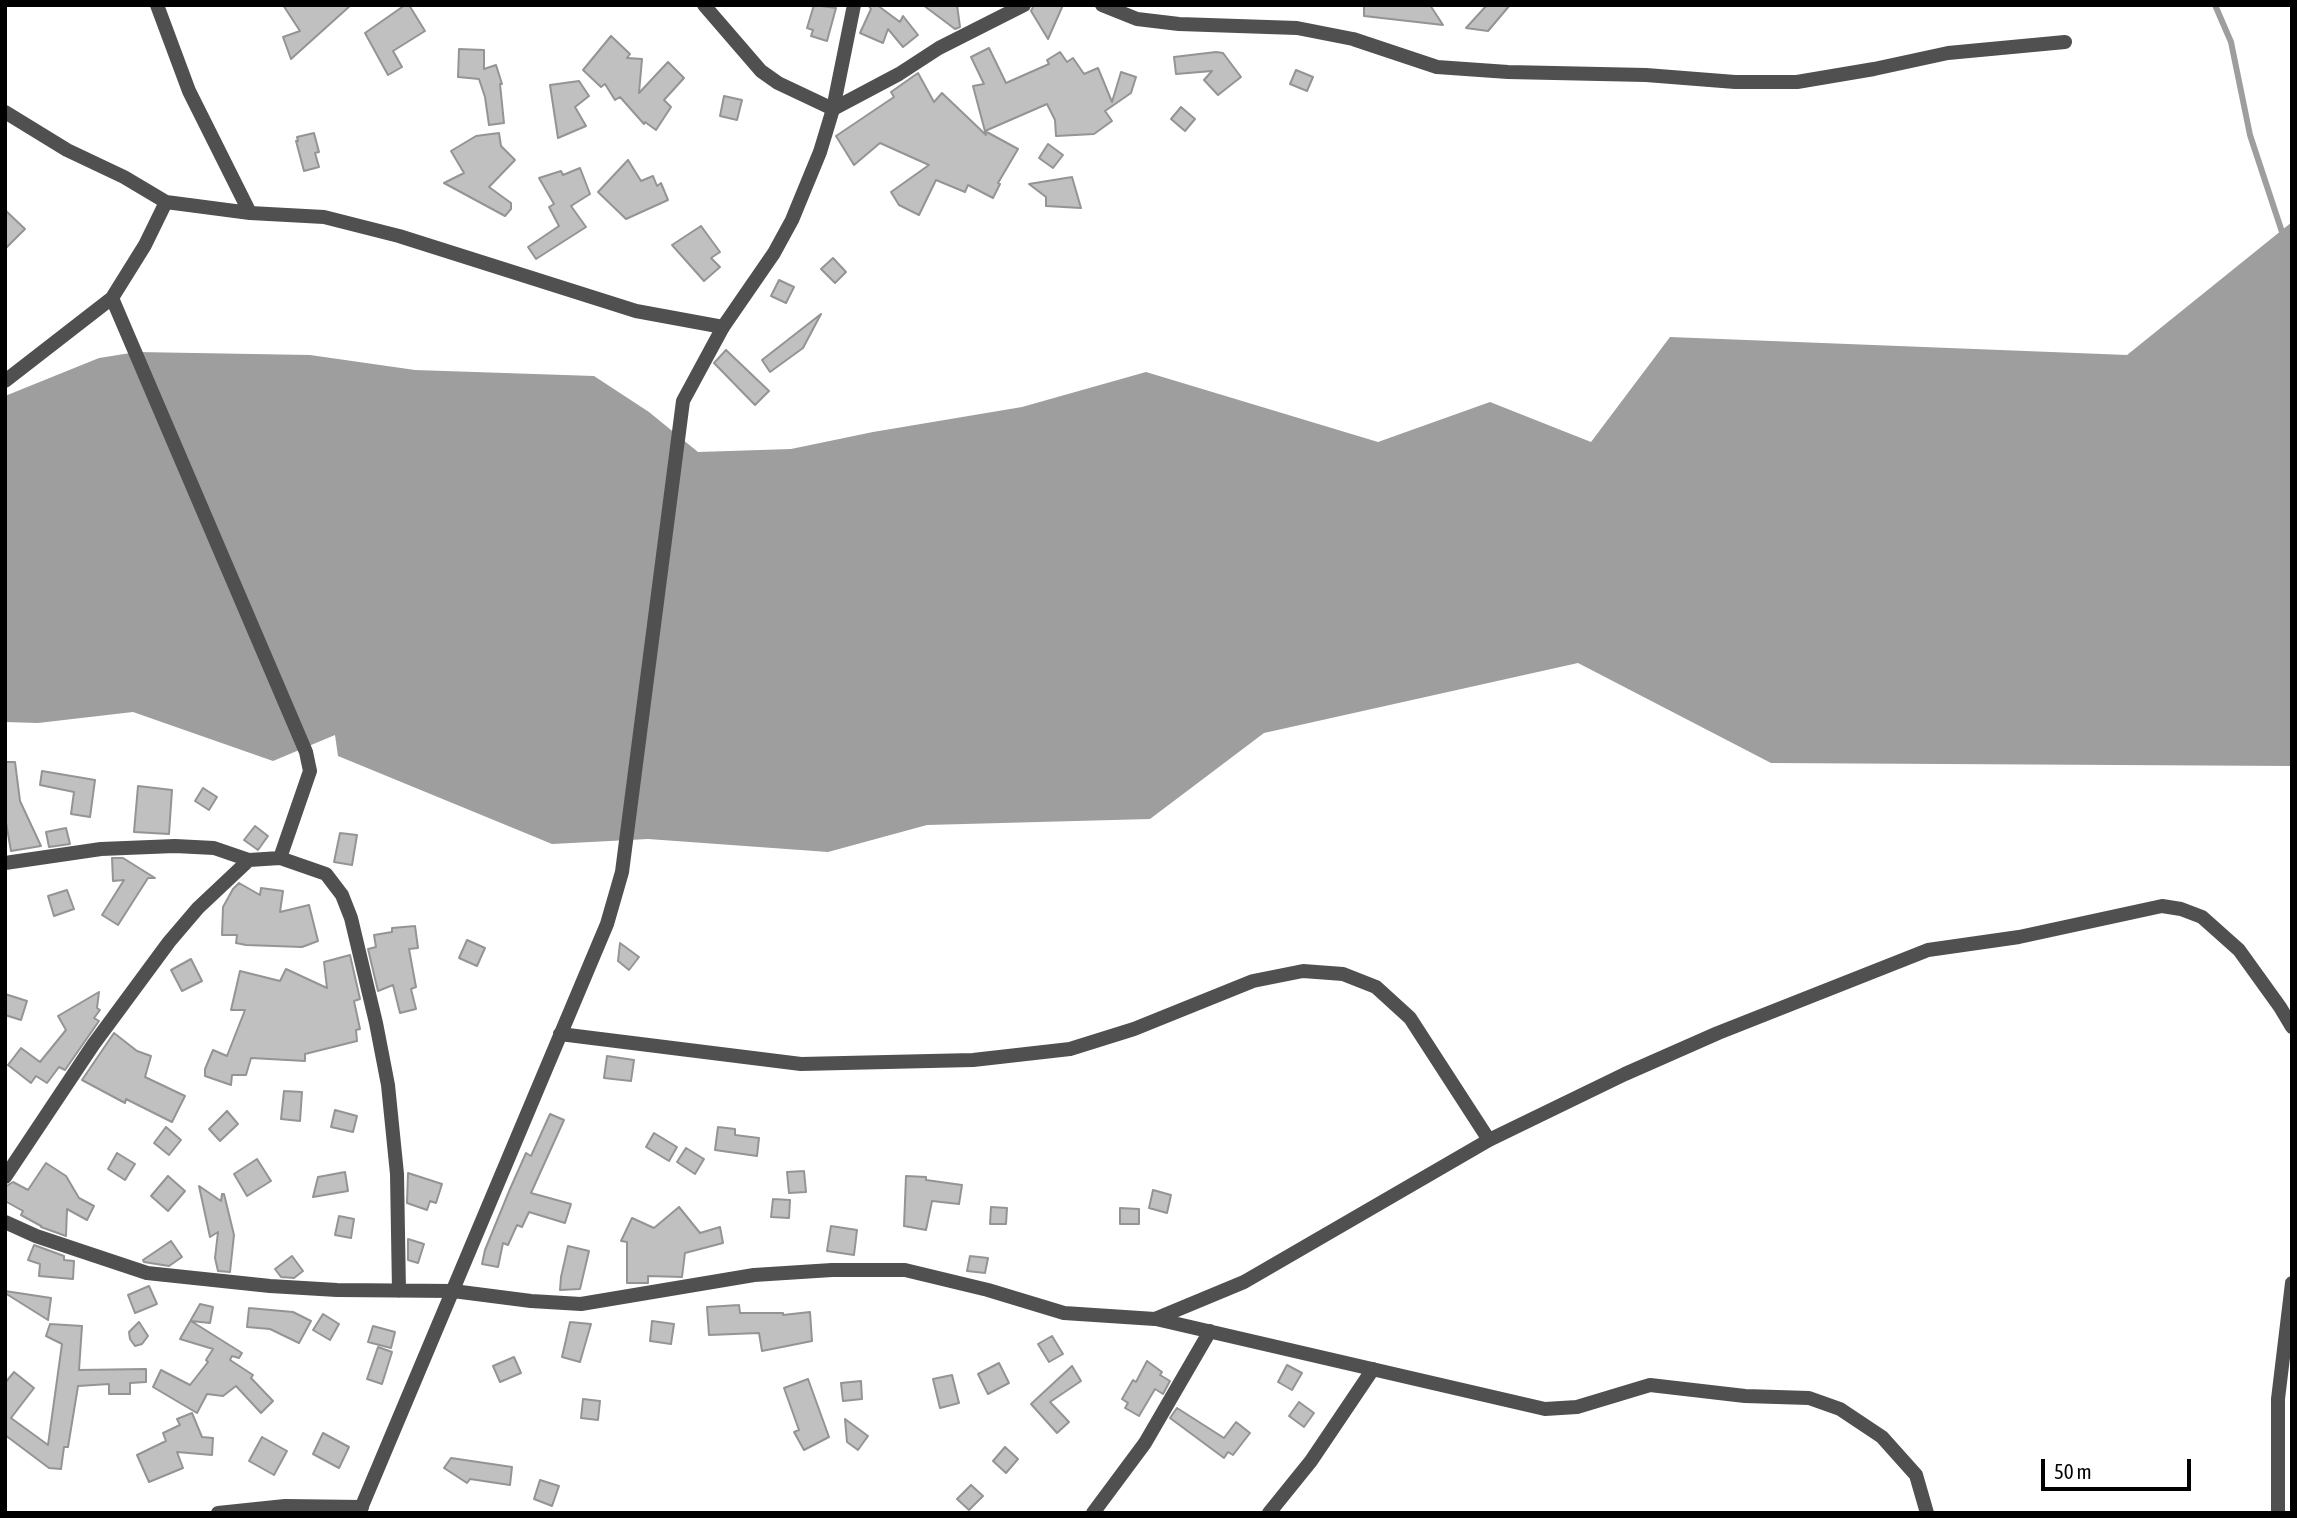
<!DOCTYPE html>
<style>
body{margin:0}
#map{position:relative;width:2297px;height:1518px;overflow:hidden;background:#fff;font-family:"Asap Condensed",sans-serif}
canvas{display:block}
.frame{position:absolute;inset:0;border:7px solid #000;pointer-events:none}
.scale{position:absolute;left:2041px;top:1459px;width:150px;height:32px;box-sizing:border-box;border:4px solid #000;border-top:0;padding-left:9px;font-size:21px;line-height:24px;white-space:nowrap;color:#000;-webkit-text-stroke:5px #fff;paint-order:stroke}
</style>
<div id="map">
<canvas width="2297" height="1518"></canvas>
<div class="frame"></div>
<div class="scale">50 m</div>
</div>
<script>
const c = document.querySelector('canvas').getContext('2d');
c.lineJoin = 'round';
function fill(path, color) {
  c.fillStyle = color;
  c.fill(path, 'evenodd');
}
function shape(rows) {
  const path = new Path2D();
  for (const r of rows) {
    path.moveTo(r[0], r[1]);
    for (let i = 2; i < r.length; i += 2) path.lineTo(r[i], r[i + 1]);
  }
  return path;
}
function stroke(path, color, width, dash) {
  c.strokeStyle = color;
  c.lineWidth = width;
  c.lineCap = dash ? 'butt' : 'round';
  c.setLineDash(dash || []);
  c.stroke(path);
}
fill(shape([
 [2292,222,2292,766,1771,763,1578,663,1264,733,1150,819,927,825,828,852,648,839,552,844,338,756,335,735,273,761,133,712,38,723,5,722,5,396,99,358,137,352,310,355,415,370,594,376,649,412,698,452,791,449,873,432,1022,407,1146,372,1378,442,1490,402,1591,442,1670,337,2127,355]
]), '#9e9e9e');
stroke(shape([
 [2215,5,2231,42,2250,135,2284,238]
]), '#9e9e9e', 6);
const building = shape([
 [283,5,351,5,291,59,283,37,300,31,283,5],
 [405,5,409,5,425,31,393,51,402,67,388,75,365,33,405,5],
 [814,5,836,8,827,41,811,36,813,30,807,28,814,5],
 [868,5,877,5,900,22,903,16,918,35,903,47,888,29,883,43,860,33,871,9,868,5],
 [923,5,957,5,960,27,955,29,923,5],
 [1034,5,1063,5,1048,39,1031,11,1034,5],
 [1364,5,1430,5,1443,25,1364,16,1364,5],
 [1487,5,1510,5,1488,31,1466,28,1487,5],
 [611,36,630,54,627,58,642,59,639,93,668,62,684,78,664,100,671,107,656,130,645,122,644,124,620,97,615,100,605,84,601,87,583,70,611,36],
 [989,48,1006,83,1049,64,1047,60,1060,52,1067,62,1073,58,1084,74,1098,68,1112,102,1121,72,1136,77,1131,93,1105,111,1112,121,1094,134,1056,136,1055,120,1047,104,985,131,1018,149,998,183,1000,184,993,198,968,185,965,192,936,180,919,215,899,205,891,192,929,165,880,143,854,165,836,136,894,97,891,92,918,73,934,102,942,93,986,135,973,86,984,84,971,57,989,48],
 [459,49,484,50,484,69,496,65,502,84,500,84,504,123,489,125,485,97,479,79,458,77,459,49],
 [1216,52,1223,53,1241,77,1218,95,1204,80,1212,71,1176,74,1174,57,1216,52],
 [1296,70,1313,77,1307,91,1290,84,1296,70],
 [579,81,589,96,575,107,586,126,558,138,550,85,579,81],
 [724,96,742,100,737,120,720,116,724,96],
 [1181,107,1195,119,1185,131,1171,119,1181,107],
 [314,133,319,152,315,153,319,167,304,171,296,141,298,141,297,137,314,133],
 [499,133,501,146,515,160,489,187,511,203,511,209,505,216,444,183,464,173,451,151,476,136,499,133],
 [1048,144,1063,155,1053,168,1039,158,1048,144],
 [628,160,641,181,653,176,657,186,661,183,668,200,626,219,598,192,628,160],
 [580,168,590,194,571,206,586,227,536,259,528,247,559,226,549,207,554,204,539,178,561,171,563,175,580,168],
 [1072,177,1081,208,1046,206,1046,197,1029,184,1072,177],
 [5,210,25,229,5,249,5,210],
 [701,226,720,252,711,258,720,267,704,281,672,245,701,226],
 [833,258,846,272,835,283,821,269,833,258],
 [779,280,794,287,786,303,771,296,779,280],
 [821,314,803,348,770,372,762,360,821,314],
 [726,350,769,391,755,405,714,363,726,350],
 [5,762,15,762,20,801,41,846,11,851,5,817,5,762],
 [42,771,95,780,90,817,71,814,74,792,40,785,42,771],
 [138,786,172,790,169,834,134,832,138,786],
 [203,788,217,797,209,810,195,801,203,788],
 [255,826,268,836,258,850,244,840,255,826],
 [66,828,70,844,49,847,46,832,66,828],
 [340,833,357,835,352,865,334,862,340,833],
 [112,858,123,858,155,878,148,878,118,925,102,915,124,880,113,881,112,858],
 [239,883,260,895,261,888,283,891,280,912,309,905,318,941,302,947,246,945,236,943,237,935,222,935,223,907,233,889,239,883],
 [67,890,74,909,54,916,48,896,67,890],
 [415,926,418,948,409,949,416,987,411,989,416,1009,400,1013,393,985,378,991,368,949,376,947,374,935,392,932,392,928,415,926],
 [467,940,485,948,477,966,459,958,467,940],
 [620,943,639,957,629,970,618,961,620,943],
 [350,955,360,999,354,1001,360,1029,356,1030,357,1041,305,1054,305,1061,251,1058,246,1075,232,1075,231,1085,205,1076,205,1069,213,1050,227,1056,245,1010,231,1010,240,971,280,981,286,969,327,988,324,962,350,955],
 [191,959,202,981,182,991,171,970,191,959],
 [99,992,97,1008,100,1010,94,1018,99,1021,65,1070,59,1067,47,1083,36,1076,31,1083,8,1065,21,1048,40,1062,66,1030,58,1016,99,992],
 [5,994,27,1001,21,1020,5,1015,5,994],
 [114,1033,137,1051,151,1056,145,1077,185,1096,172,1122,126,1099,125,1103,82,1080,114,1033],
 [607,1056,634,1060,631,1081,604,1078,607,1056],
 [284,1091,302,1092,300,1121,281,1119,284,1091],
 [335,1110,357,1116,353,1132,331,1127,335,1110],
 [227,1111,238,1124,220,1141,209,1129,227,1111],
 [550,1114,564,1120,531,1193,571,1204,565,1223,529,1212,522,1227,517,1225,508,1245,503,1243,498,1267,482,1264,485,1250,510,1189,526,1153,531,1156,550,1114],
 [166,1127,181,1140,169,1155,154,1143,166,1127],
 [718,1127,735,1129,735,1135,759,1138,757,1156,715,1150,718,1127],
 [654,1133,677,1147,669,1161,646,1147,654,1133],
 [686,1148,704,1159,695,1174,677,1162,686,1148],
 [117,1153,135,1164,125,1180,108,1169,117,1153],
 [257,1159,271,1181,247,1196,234,1174,257,1159],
 [46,1163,66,1176,79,1198,94,1206,87,1220,67,1209,66,1236,41,1227,41,1226,21,1215,23,1211,5,1201,5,1187,13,1182,28,1190,46,1163],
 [804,1171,806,1192,789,1193,787,1172,804,1171],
 [345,1172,348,1191,313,1197,318,1177,345,1172],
 [408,1173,442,1184,436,1203,430,1201,427,1210,407,1203,408,1173],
 [168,1176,185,1191,168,1211,151,1196,168,1176],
 [906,1176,926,1177,926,1180,962,1185,959,1204,932,1201,926,1230,904,1226,906,1176],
 [199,1186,221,1201,222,1194,224,1194,234,1235,230,1272,218,1271,215,1258,218,1232,210,1237,199,1186],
 [1153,1190,1171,1195,1167,1213,1149,1208,1153,1190],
 [773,1199,790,1200,789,1218,771,1217,773,1199],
 [679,1207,700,1233,720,1227,723,1243,685,1253,682,1277,648,1276,648,1283,627,1283,627,1242,621,1241,632,1218,654,1228,679,1207],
 [991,1207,1007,1208,1006,1224,990,1224,991,1207],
 [1120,1208,1139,1209,1139,1224,1120,1224,1120,1208],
 [339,1216,354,1219,351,1238,335,1235,339,1216],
 [831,1226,857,1230,854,1255,827,1251,831,1226],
 [408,1239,424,1244,418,1263,408,1260,408,1239],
 [171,1241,182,1257,169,1266,144,1262,143,1260,171,1241],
 [34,1245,64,1256,64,1260,74,1261,73,1279,39,1276,40,1264,28,1260,34,1245],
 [568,1246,589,1251,580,1289,560,1290,561,1277,568,1246],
 [292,1256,303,1271,294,1278,281,1277,275,1269,292,1256],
 [970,1256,988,1258,985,1273,967,1271,970,1256],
 [149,1286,157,1304,135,1313,128,1295,149,1286],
 [5,1291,51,1298,48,1320,5,1293,5,1291],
 [200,1304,213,1307,210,1323,191,1321,242,1353,239,1358,232,1356,230,1360,253,1375,251,1378,273,1401,261,1413,236,1386,223,1396,207,1394,197,1413,153,1387,161,1370,190,1385,208,1362,206,1360,213,1349,180,1339,200,1304],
 [739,1305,740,1313,783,1313,783,1315,810,1312,812,1341,762,1351,759,1333,709,1335,707,1307,739,1305],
 [249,1308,293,1312,311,1321,299,1343,270,1329,247,1327,249,1308],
 [323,1314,339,1324,330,1340,313,1330,323,1314],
 [652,1321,674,1324,671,1344,650,1341,652,1321],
 [139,1322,148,1336,142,1344,135,1346,130,1339,129,1332,139,1322],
 [570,1322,591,1324,580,1362,562,1357,570,1322],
 [50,1324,82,1326,79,1370,146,1369,146,1382,130,1383,130,1394,109,1394,109,1384,78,1386,68,1447,64,1447,61,1469,49,1468,5,1435,5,1383,14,1372,34,1388,11,1418,48,1445,62,1344,46,1336,50,1324],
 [373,1326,395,1332,391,1348,368,1342,373,1326],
 [1052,1336,1063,1354,1049,1362,1038,1344,1052,1336],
 [378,1347,392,1352,382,1384,367,1379,378,1347],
 [514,1357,521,1373,500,1382,493,1366,514,1357],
 [1147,1361,1162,1372,1160,1375,1170,1381,1163,1394,1155,1389,1139,1416,1125,1408,1128,1403,1122,1399,1133,1380,1136,1382,1147,1361],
 [999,1363,1009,1383,988,1394,978,1374,999,1363],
 [1287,1365,1302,1373,1292,1390,1278,1382,1287,1365],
 [1072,1366,1081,1381,1050,1402,1069,1422,1057,1433,1031,1404,1072,1366],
 [952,1375,959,1403,940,1408,933,1379,952,1375],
 [808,1379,829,1437,804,1450,794,1432,799,1430,784,1388,808,1379],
 [861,1381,862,1399,843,1401,841,1383,861,1381],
 [583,1399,600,1401,598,1420,581,1418,583,1399],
 [1299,1402,1314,1413,1304,1427,1289,1416,1299,1402],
 [1177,1408,1224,1438,1236,1422,1250,1433,1233,1455,1228,1452,1224,1458,1170,1418,1177,1408],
 [192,1413,202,1437,213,1438,212,1455,177,1452,183,1468,149,1482,137,1455,166,1441,163,1433,180,1425,177,1419,192,1413],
 [845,1419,868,1436,858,1450,847,1442,845,1419],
 [323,1433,349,1447,339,1468,313,1454,323,1433],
 [262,1437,287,1451,274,1475,249,1461,262,1437],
 [1005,1447,1018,1459,1006,1473,993,1461,1005,1447],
 [451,1458,512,1467,510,1485,470,1479,467,1483,444,1468,451,1458],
 [540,1480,559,1486,552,1506,534,1499,540,1480],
 [971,1485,983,1496,969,1510,957,1499,971,1485]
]);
fill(building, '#c0c0c0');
stroke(building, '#949494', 2);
stroke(shape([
 [157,5,189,91,250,213],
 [704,5,761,71,778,83,833,109,899,74,939,48,1024,5],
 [1102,5,1137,19,1179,24,1297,28,1353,39,1437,67,1508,72,1646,75,1735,82,1797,82,1874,69,1948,53,2065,42],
 [5,112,67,150,124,177,166,202,250,213,324,217,399,236,636,311,723,327],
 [112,298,306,752,310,771,280,858],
 [5,381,112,298,145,245,166,202],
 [249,860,280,858,326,874,342,895,351,918,376,1023,388,1085,397,1174,399,1291],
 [5,863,101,849,175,846,214,848,249,860,198,908,169,942,93,1045,5,1177],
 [560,1034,801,1064,973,1060,1070,1049,1134,1029,1253,981,1303,971,1343,974,1376,987,1410,1018,1489,1140],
 [5,1222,36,1236,147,1273,270,1286,337,1290,453,1291,531,1301,581,1304,754,1275,832,1270,905,1270,988,1290,1064,1313,1155,1319,1244,1282,1489,1140,1625,1074,1718,1033,1928,950,2019,937,2162,906,2181,909,2202,917,2239,950,2280,1007,2292,1027],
 [1156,1319,1545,1409,1577,1407,1650,1385,1745,1396,1809,1398,1840,1409,1882,1437,1916,1475,1927,1513],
 [218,1513,285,1506,362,1507],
 [1093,1513,1145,1443,1210,1331],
 [1269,1513,1311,1461,1373,1369],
 [2278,1513,2278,1399,2292,1283]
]), '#505050', 14);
stroke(shape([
 [359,1513,607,924,622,872,683,401,723,327,774,253,792,220,820,152,833,109,854,5]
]), '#505050', 14);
</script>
